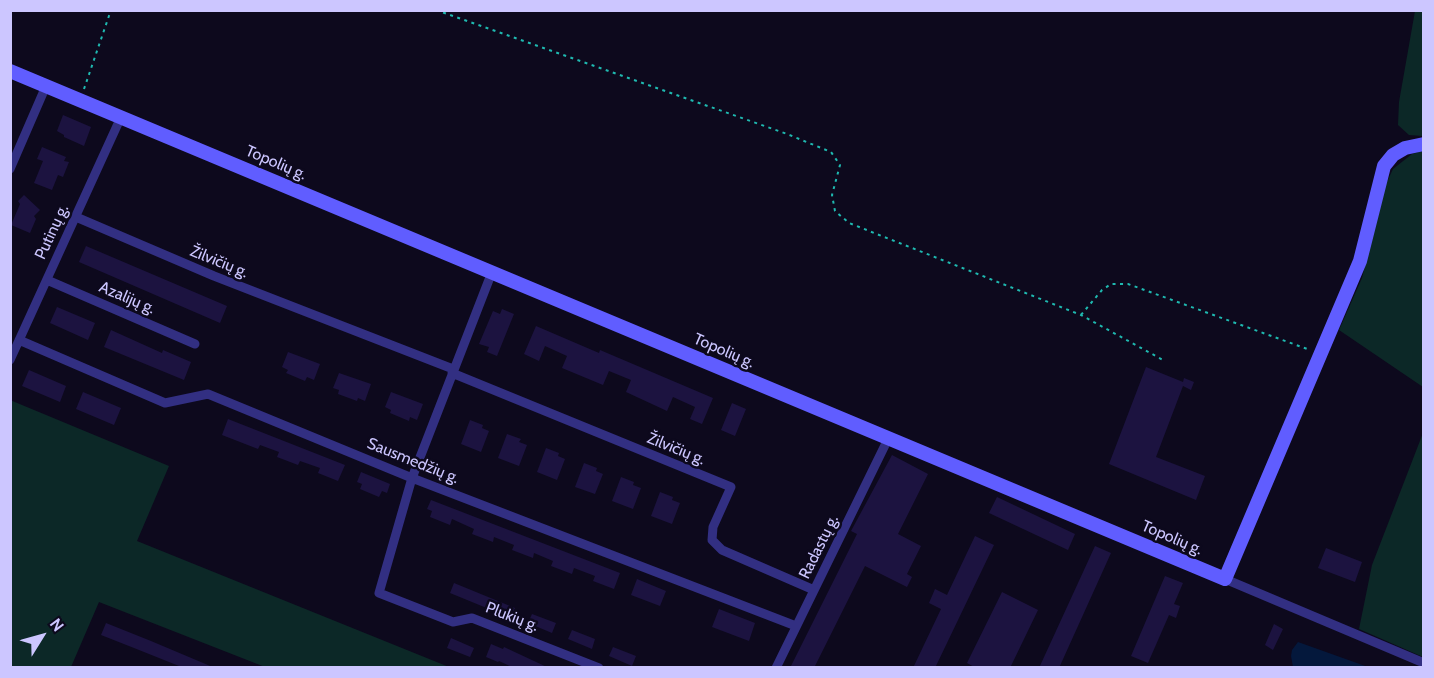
<!DOCTYPE html>
<meta charset="utf-8">
<style>
body{margin:0}
#map{position:relative;width:1434px;height:678px;overflow:hidden;background:#0d091d;font-family:Cabin,sans-serif}
canvas{display:block}
.frame{position:absolute;inset:0;border:12px solid #ccc6ff;pointer-events:none}
.north{position:absolute;left:12px;top:606px;width:60px;height:60px;-webkit-text-stroke:4px #0d091d;paint-order:stroke;rotate:53deg;font-size:16px;font-weight:700;line-height:24px;text-align:center;color:#ccc6ff}
.north::after{content:'';display:block;margin:auto;width:21px;height:27px;background:#ccc6ff;clip-path:polygon(50% 0,100% 100%,50% 72%,0 100%)}
</style>
<div id="map">
<canvas width="1434" height="678"></canvas>
<div class="frame"></div>
<div class="north">N</div>
</div>
<script>
const c = document.querySelector('canvas').getContext('2d');
c.lineJoin = 'round';
function fill(path, color) {
  c.fillStyle = color;
  c.fill(path, 'evenodd');
}
function shape(rows) {
  const path = new Path2D();
  for (const r of rows) {
    path.moveTo(r[0], r[1]);
    for (let i = 2; i < r.length; i += 2) path.lineTo(r[i], r[i + 1]);
  }
  return path;
}
function stroke(path, color, width, dash) {
  c.strokeStyle = color;
  c.lineWidth = width;
  c.lineCap = dash ? 'butt' : 'round';
  c.setLineDash(dash || []);
  c.stroke(path);
}
function write(font, color, halo, rows, align = 'center') {
  c.font = font + ' Cabin,sans-serif';
  c.lineWidth = 5;
  c.setLineDash([]);
  c.textBaseline = 'middle';
  c.strokeStyle = halo;
  c.fillStyle = color;
  for (const [text, x, y, turn = 0] of rows) {
    c.save();
    c.translate(x, y);
    c.rotate((+turn || 0) * Math.PI / 180);
    c.textAlign = isNaN(turn) ? turn : align;
    if (halo) c.strokeText(text, 0, 0);
    c.fillText(text, 0, 0);
    c.restore();
  }
}
fill(shape([
 [1415,11,1423,11,1423,136,1409,135,1398,125,1399,102],
 [1423,151,1423,387,1339,330,1362,278,1385,186,1393,169,1412,154],
 [10,400,169,466,137,541,449,667,265,667,99,602,71,667,11,667],
 [1423,433,1424,657,1423,657,1359,629,1372,565]
]), '#0c2827');
fill(shape([
 [1298,642,1368,667,1293,667,1291,656,1292,650]
]), '#04183c');
fill(shape([
 [63,115,91,127,84,146,64,137,64,135,57,131],
 [42,147,66,157,64,161,69,162,63,177,58,175,52,190,34,183,43,161,37,159],
 [24,195,40,210,34,216,36,219,30,233,11,225,20,204,18,201],
 [86,246,227,306,220,323,79,262],
 [57,307,95,323,88,340,50,323],
 [502,309,514,314,497,356,487,352,489,347,479,344,493,311,500,314],
 [536,326,599,353,600,350,713,398,702,424,690,419,695,407,673,397,667,411,626,392,631,380,609,371,603,385,562,368,567,356,545,346,539,361,524,354],
 [111,330,162,353,163,350,191,362,184,380,104,347],
 [288,352,320,364,314,380,307,377,305,381,286,373,288,370,282,367],
 [1146,367,1183,382,1184,378,1194,382,1191,390,1183,386,1156,457,1205,476,1196,500,1109,464],
 [29,370,66,386,60,402,22,386],
 [339,373,371,384,365,401,358,398,357,401,338,394,339,390,333,388],
 [83,392,121,408,114,425,76,409],
 [391,392,423,404,417,420,410,417,409,421,390,413,391,410,385,407],
 [732,403,746,409,735,436,721,430],
 [228,419,345,465,338,481,318,473,320,468,300,461,298,465,277,457,279,452,260,445,258,449,222,435],
 [470,420,483,425,482,428,489,431,481,452,461,444],
 [507,434,521,439,519,442,527,445,519,466,498,458],
 [546,448,559,453,558,456,565,459,557,480,537,472],
 [892,455,928,474,898,534,921,546,907,574,912,577,907,587,865,566,814,668,790,668,857,534,851,531],
 [584,463,597,468,596,471,603,474,595,494,575,487],
 [361,472,390,484,387,493,382,491,379,497,360,489,362,484,357,482],
 [621,477,634,482,633,485,641,488,633,509,612,501],
 [660,492,673,497,672,500,680,503,672,524,651,516],
 [997,497,1075,534,1068,550,989,513],
 [431,500,620,573,614,589,593,581,595,576,574,568,572,574,551,566,553,561,534,553,533,558,512,550,514,545,494,537,493,542,472,534,474,529,452,519,450,525,430,517,432,511,427,509],
 [975,536,994,545,935,668,913,668,941,609,929,603,935,589,947,595],
 [1095,546,1111,553,1059,668,1039,668],
 [1326,548,1362,562,1355,582,1318,568],
 [1165,576,1183,583,1174,604,1180,606,1176,618,1169,615,1148,663,1131,656],
 [637,579,666,591,660,606,631,595],
 [454,583,515,608,511,618,450,593],
 [1002,592,1038,610,1010,668,976,668,967,663],
 [719,609,755,623,749,641,712,627],
 [532,614,556,623,552,633,528,623],
 [106,623,151,641,215,668,184,668,134,648,101,635],
 [1274,624,1283,629,1273,650,1265,645],
 [572,630,595,639,592,649,568,639],
 [451,638,474,648,470,657,447,648],
 [491,644,503,649,504,647,549,668,514,668,499,661,498,662,486,657],
 [613,647,636,656,632,666,609,656]
]), '#1c1340');
stroke(shape([
 [436,10,787,134,831,152,840,165,832,195,835,211,849,223,1081,315,1163,360],
 [84,89,111,10],
 [1081,315,1102,290,1111,284,1128,284,1310,350]
]), '#1fb9b0', 2, [3, 4.5]);
stroke(shape([
 [10,169,46,86],
 [76,217,214,276,453,369],
 [492,272,412,478,379,593,453,622,472,618,599,668],
 [47,280,195,344],
 [19,340,165,403,208,394,412,478,796,626],
 [10,360,121,117],
 [452,373,731,487,713,527,712,540,722,550,814,590],
 [1225,579,1424,663],
 [776,668,888,439]
]), '#322f82', 9);
stroke(shape([
 [10,71,1225,579,1360,261,1384,166,1393,155,1405,148,1424,144]
]), '#605dff', 14);
write('16px', '#ccc6ff', '#0d091d', [
 ["Topolių g.",276,163,23],
 ["Putinų g.",52,232,-65],
 ["Žilvičių g.",219,262,22],
 ["Azalijų g.",127,298,23],
 ["Topolių g.",724,351,23],
 ["Žilvičių g.",676,449,22],
 ["Sausmedžių g.",413,461,22],
 ["Topolių g.",1172,538,23],
 ["Radastų g.",819,547,-64],
 ["Plukių g.",512,617,21]
]);
</script>
